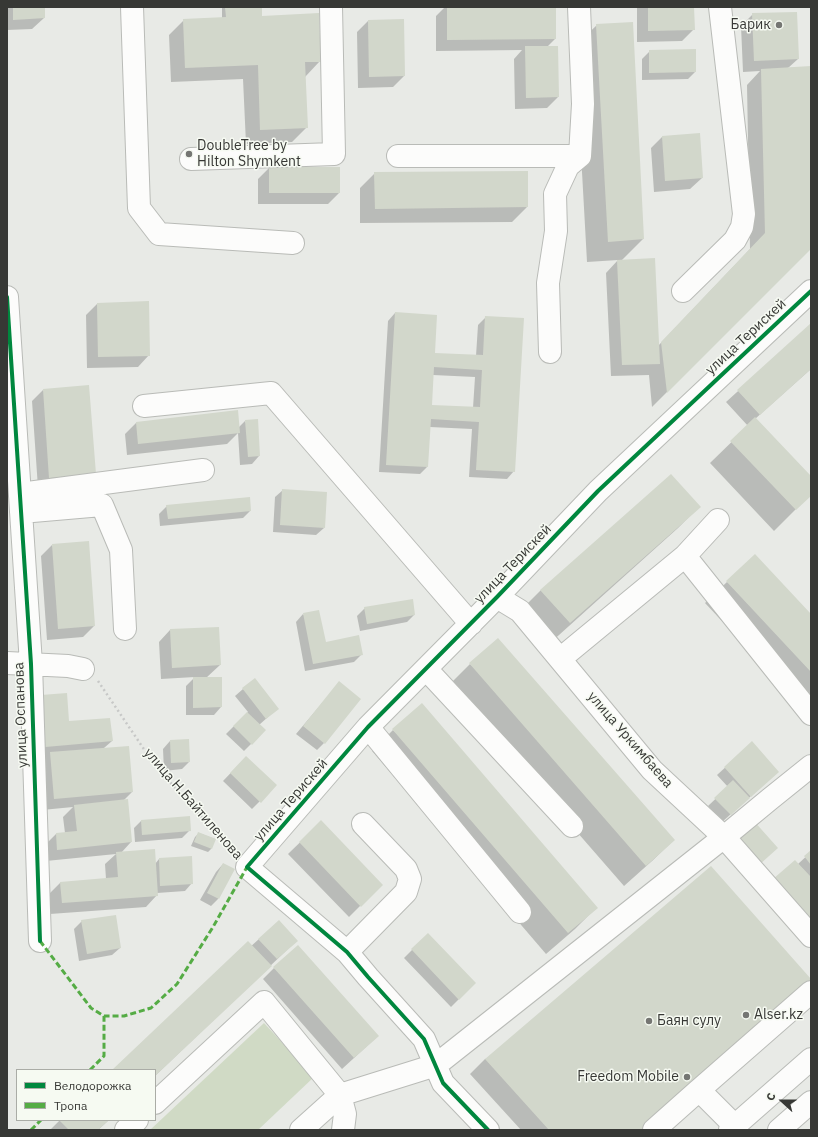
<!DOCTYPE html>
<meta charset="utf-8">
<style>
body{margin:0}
#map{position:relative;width:818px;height:1137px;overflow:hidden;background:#e8eae6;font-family:"IBM Plex Sans",sans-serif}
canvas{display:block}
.frame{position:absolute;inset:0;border:8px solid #373835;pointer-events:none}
.legend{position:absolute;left:16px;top:1069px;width:140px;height:52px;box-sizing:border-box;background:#f6faf2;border:1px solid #aaaca6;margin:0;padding:5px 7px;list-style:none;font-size:12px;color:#373835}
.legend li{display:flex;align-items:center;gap:8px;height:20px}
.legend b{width:20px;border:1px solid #aaaca6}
.north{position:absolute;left:762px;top:1081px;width:40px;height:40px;-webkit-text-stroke:3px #f6faf2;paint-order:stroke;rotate:291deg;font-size:11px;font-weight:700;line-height:16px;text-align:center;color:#373835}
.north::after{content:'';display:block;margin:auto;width:14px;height:18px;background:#373835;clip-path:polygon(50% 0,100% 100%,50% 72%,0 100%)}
</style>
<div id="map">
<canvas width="818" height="1137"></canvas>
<div class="frame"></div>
<ul class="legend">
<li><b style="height:5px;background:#00873e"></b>Велодорожка</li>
<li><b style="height:5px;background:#55ac45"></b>Тропа</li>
</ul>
<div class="north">С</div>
</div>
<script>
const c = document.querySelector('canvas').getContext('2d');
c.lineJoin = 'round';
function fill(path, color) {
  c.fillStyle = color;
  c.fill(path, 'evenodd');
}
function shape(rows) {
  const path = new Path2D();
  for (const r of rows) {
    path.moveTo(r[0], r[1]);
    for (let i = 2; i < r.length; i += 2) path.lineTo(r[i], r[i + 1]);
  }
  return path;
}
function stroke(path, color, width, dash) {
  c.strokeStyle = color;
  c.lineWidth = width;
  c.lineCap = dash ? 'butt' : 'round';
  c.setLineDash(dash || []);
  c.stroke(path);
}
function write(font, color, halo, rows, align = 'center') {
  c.font = font + ' "IBM Plex Sans",sans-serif';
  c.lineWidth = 3;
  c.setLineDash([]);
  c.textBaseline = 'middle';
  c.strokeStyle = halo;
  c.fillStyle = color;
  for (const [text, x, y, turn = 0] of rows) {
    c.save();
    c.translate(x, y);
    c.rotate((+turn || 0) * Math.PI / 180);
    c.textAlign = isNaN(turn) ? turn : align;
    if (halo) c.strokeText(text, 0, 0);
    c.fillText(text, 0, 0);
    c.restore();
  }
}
fill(shape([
 [264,1023,314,1077,258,1130,150,1130]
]), '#d0dac5');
fill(shape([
 [7,7,44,7,44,18,32,29,7,30],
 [222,7,261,7,261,17,320,61,305,77,307,127,292,142,246,144,243,79,171,82,169,35,184,20,222,18],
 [445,7,555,7,555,39,547,47,558,97,547,108,515,109,514,59,522,50,436,51,436,16],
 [637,7,693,7,694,29,682,41,637,42],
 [796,13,798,59,788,68,811,67,811,248,652,407,649,375,611,376,606,273,618,260,587,262,575,46,597,25,643,239,621,261,658,346,750,249,747,85,760,71,743,72,741,26,753,14],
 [403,20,404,76,393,87,358,88,357,32,368,21],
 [650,51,695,72,688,79,642,80,642,59],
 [699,134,702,178,690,189,654,192,651,148,662,137],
 [269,168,339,193,328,204,258,204,258,179],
 [375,173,527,207,512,222,360,223,360,188],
 [148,302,149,355,138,367,87,368,86,315,97,304],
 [395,313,434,354,476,356,478,325,486,317,514,471,507,479,469,477,472,429,430,427,427,467,420,474,379,472,388,321],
 [433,375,475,377,473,408,431,406],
 [811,325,811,369,755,419,811,477,811,494,774,531,710,463,748,426,726,402],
 [43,390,95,474,38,488,32,401],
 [245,421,259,456,252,464,240,465,238,433,227,444,127,455,125,434,136,423,238,428],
 [283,490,324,528,316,535,273,532,275,497],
 [167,506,250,511,243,518,160,526,159,514],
 [699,507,678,528,549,644,520,611,541,590],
 [52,545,94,626,83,637,47,640,41,556],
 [727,582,811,616,811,716,705,603],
 [365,608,414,615,407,622,360,631,357,616],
 [303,614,325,643,362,654,354,662,305,671,296,622],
 [170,630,220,665,206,678,221,707,214,715,186,715,186,686,195,677,161,679,159,642],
 [470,664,674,840,652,861,624,886,449,685],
 [339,683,324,743,317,750,296,734],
 [243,689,277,709,259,725,265,730,244,751,226,734,248,712,235,696],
 [30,708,69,722,112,741,104,748,132,792,123,801,131,842,121,853,155,864,159,859,192,883,185,891,157,893,157,895,146,907,50,914,49,894,60,883,106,879,105,864,116,854,46,861,45,845,56,834,65,833,63,817,73,807,42,810,39,764,46,757,34,758],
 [393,730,596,908,575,929,546,954,372,751],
 [170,741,189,762,182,769,164,771,163,749],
 [752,743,770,779,722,822,708,806,728,787,717,775],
 [246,757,276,785,252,809,223,781],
 [141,821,190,830,182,838,135,842,134,828],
 [321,822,381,885,349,917,288,854],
 [199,833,215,839,211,849,208,852,191,846,195,837],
 [811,852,811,941,798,864],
 [223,864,218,899,211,906,200,900,216,872],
 [82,921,120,948,112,955,79,961,74,929],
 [428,934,475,983,451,1007,404,958],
 [259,939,289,948,155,1076,155,1070,113,1070],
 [274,968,378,1036,342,1069,263,979],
 [811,981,646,1130,521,1130,470,1074,485,1059],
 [60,1120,109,1120,98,1130,50,1130]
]), '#0003');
fill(shape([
 [13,7,45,7,45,18,13,20],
 [225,7,262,7,262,16,319,13,321,62,305,62,308,128,260,130,258,65,185,68,183,19,226,17],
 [447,7,556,7,556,39,447,40],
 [648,7,694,7,695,30,648,31],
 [797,12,799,59,754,61,752,13],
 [404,19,405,76,369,77,368,20],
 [633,22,644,239,608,242,596,24],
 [525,46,558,46,559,97,526,98],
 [696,49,696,72,649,73,649,50],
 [811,66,811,249,667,393,661,342,765,233,761,69],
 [700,133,703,178,665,181,662,136],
 [269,167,340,167,340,193,269,193],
 [528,171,528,207,375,209,374,172],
 [655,258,660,364,622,365,617,260],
 [149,301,150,356,98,357,97,303],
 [395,312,437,315,435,353,483,355,485,316,524,318,515,472,476,470,479,422,431,419,428,467,386,465],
 [434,367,482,370,480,407,432,405],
 [811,323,811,369,760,415,737,390],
 [89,385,96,474,49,478,43,389],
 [238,410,240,433,138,444,136,422],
 [755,417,811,476,811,496,796,510,730,441],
 [258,419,260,456,248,457,245,420],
 [671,474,701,507,570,623,540,590],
 [282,489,327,492,325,528,280,525],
 [250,497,251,511,168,519,166,505],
 [89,541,95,626,58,629,52,544],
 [755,554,811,614,811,672,726,581],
 [413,599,415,615,367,624,364,607],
 [319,610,326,642,359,635,363,655,313,664,303,613],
 [219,627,221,665,172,668,170,629],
 [498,638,675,840,646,866,469,663],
 [193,677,222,677,222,707,193,708],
 [255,678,279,709,266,719,242,688],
 [339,681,361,699,325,744,303,726],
 [67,693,69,721,110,718,113,741,45,747,41,695],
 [422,703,598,908,568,933,392,729],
 [247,712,266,730,252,745,233,726],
 [189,739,190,762,171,763,170,740],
 [752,741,779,772,751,797,724,767],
 [129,746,133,792,54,799,50,752],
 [246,756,277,785,261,803,230,773],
 [733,780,750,798,731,815,714,798],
 [128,799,132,842,57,850,56,833,77,831,74,805],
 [190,816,191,831,142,835,141,820],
 [321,820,383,885,361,907,299,842],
 [753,820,778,848,759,865,734,837],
 [198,832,216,839,212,849,194,842],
 [155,849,158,896,62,903,60,882,118,877,116,852],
 [811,850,811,865,804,856],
 [192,856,193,884,160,886,159,858],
 [795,860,811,877,811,922,773,879],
 [223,863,235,869,219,899,207,893],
 [711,866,811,979,811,983,645,1130,549,1130,485,1059],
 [116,915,121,948,87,954,81,920],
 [279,920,298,941,277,959,258,939],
 [428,933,476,983,459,1000,411,949],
 [248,941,272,966,155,1076,155,1070,112,1070],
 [298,945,379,1036,354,1058,273,967],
 [59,1120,109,1120,98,1130,69,1130]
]), '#d2d7cb');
const minor = shape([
 [132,7,139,208,159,234,293,243],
 [398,156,580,156,583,104,579,7],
 [191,159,334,154,331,7],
 [683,291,735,240,742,227,744,214,720,7],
 [7,297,31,664,40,941],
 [550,352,548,283,556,231,555,194,568,166,580,156],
 [144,406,271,393,471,624],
 [20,494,203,470],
 [21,512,102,505,121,550,125,629],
 [685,556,811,714],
 [497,597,520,611,652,770,724,837,811,936],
 [560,659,685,556,718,520],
 [7,663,68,666,83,669],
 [426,669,572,826],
 [368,727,520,912],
 [347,952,406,892,410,879,406,869,363,824],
 [699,1090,811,992],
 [155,1103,264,1002,340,1095,345,1114,343,1130],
 [126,1130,137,1120],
 [301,1130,340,1095,436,1065,724,837,770,799,811,766],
 [488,1130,443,1083,424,1039,368,977,347,952,247,867,368,727,497,597,598,491,811,291],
 [654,1130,699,1090,735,1126]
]);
const major = shape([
 [730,1130,811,1059],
 [779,1130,811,1102]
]);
stroke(minor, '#b9bbb7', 24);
stroke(major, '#b9bbb7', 24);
stroke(shape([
 [98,681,156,767,234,852]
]), '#c7c8c7', 2.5, [2, 3]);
stroke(minor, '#fcfcfb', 22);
stroke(major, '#fcfcfb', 22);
stroke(shape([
 [40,941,91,1008,104,1016,124,1016,151,1008,177,984,213,927,247,867],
 [90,1070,104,1056,104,1016],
 [31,1130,41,1120]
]), '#55ac45', 3, [6, 3]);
stroke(shape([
 [7,297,31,664,40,941],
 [488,1130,443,1083,424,1039,368,977,347,952,247,867,368,727,497,597,598,491,811,291]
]), '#00873e', 4);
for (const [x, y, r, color] of [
 [779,25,4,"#757673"],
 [189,154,4,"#757673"],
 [746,1015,4,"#757673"],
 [649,1021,4,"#757673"],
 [687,1077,4,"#757673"]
]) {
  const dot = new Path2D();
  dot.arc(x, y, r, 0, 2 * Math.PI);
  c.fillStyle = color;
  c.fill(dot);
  stroke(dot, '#f6faf2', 1.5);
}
write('14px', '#373835', '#f6faf2', [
 ["Барик",771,25,"right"],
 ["DoubleTree by",197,146],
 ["Hilton Shymkent",197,162],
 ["Alser.kz",754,1015],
 ["Баян сулу",657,1021],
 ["Freedom Mobile",679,1077,"right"]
], 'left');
write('14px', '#373835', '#f6faf2', [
 ["улица Терискей",746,337,-43],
 ["улица Терискей",513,564,-46],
 ["улица Оспанова",21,715,-92],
 ["улица Уркимбаева",630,740,49],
 ["улица Терискей",291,800,-49],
 ["улица Н.Байтиленова",193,804,49]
]);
</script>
